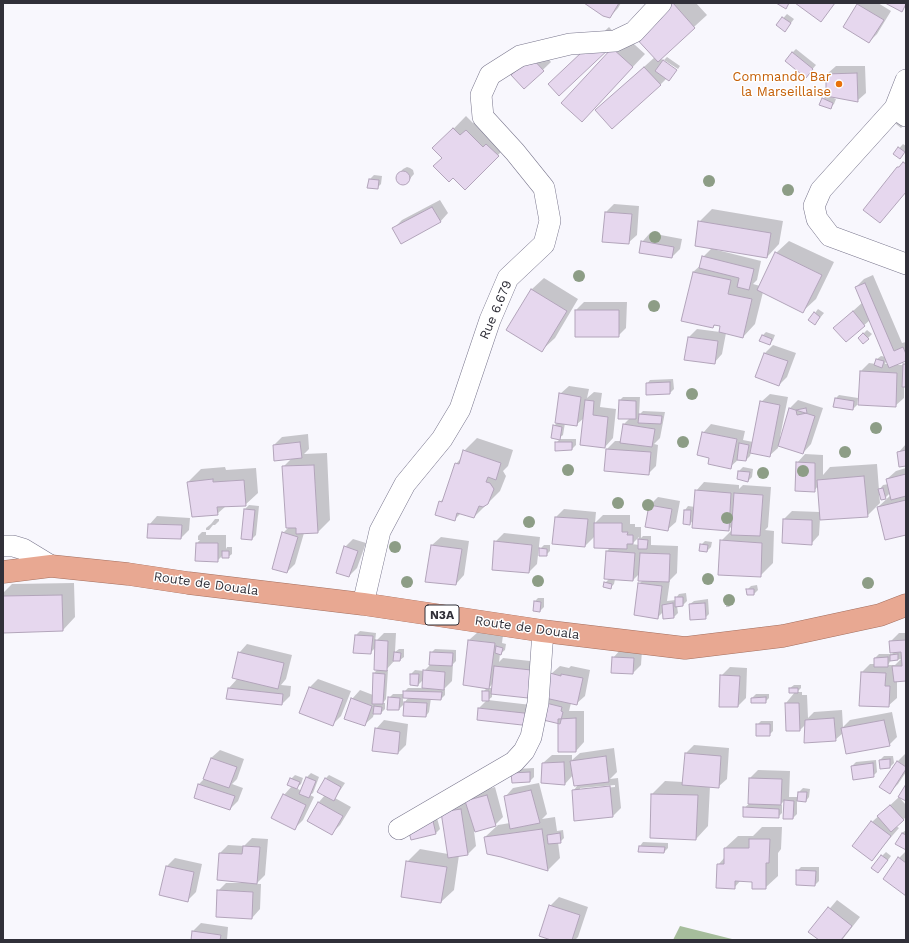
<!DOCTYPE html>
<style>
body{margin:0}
#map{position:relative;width:909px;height:943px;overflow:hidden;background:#f8f7fd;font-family:"Work Sans",sans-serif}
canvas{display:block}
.frame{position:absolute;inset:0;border:4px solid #313039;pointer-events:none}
</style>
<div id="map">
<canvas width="909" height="943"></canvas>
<div class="frame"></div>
</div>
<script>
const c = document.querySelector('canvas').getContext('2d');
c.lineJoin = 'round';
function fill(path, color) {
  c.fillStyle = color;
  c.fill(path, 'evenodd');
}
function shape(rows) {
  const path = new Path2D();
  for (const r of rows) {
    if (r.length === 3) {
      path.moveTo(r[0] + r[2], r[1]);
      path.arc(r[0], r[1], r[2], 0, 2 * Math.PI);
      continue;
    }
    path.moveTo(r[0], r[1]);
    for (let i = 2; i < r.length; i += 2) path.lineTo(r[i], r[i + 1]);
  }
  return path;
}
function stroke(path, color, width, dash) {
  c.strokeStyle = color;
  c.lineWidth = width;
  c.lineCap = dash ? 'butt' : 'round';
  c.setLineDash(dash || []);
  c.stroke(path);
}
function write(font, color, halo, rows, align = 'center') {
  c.font = font + ' "Work Sans",sans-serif';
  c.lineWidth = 3;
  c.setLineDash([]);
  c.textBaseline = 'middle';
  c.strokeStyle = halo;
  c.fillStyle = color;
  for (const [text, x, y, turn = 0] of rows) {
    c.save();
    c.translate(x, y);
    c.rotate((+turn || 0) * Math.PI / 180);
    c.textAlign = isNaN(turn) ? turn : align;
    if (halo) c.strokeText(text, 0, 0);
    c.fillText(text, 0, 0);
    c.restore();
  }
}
fill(shape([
 [680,926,736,940,673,940]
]), '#a6bd9c');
fill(shape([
 [586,3,621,3,618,8,610,17],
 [669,3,696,3,707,15,660,58,676,71,669,80,667,78,660,85,596,110,655,57],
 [859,3,878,3,891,11,877,34,869,42,844,27],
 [787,14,794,19,788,27,777,25],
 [609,27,619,38,557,76],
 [625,36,645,54,582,121,562,103],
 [540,49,551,62,524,88],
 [796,49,816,65,810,72,792,53],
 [667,57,680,66,678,69,664,60],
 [836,66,865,66,866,93,857,101,831,97,836,99,834,104,830,108,823,99,827,95,827,74],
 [466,116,473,123,479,118,510,143,465,188,443,158,434,149],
 [891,120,906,123,901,128],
 [903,144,906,146,906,150,903,154,894,154],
 [407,167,410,168,413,170,414,174,407,182,404,184,400,183,398,180,397,176,403,169],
 [374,175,382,176,381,184,377,188,369,187,370,179],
 [440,200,448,213,440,222,393,229,402,220],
 [614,204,639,206,637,235,628,243,606,212],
 [712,209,783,221,779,244,767,257,718,249,717,250,761,261,757,280,753,284,760,286,776,253,789,241,834,262,816,299,803,311,763,292,755,324,743,337,726,333,722,354,714,363,689,337,697,329,720,332,721,325,716,324,713,327,693,272,701,265,703,257,712,248,699,222],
 [650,233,682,239,680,249,672,257,642,242],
 [873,275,902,343,906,342,906,360,894,365,904,365,906,363,906,386,904,386,904,398,895,406,861,371,869,363,876,364,877,359,881,356,886,357,870,320,846,341,834,328,863,302,856,287,864,279],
 [887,359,889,364,885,364],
 [544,278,578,299,555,338,542,350,531,290],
 [584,302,627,302,626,328,618,336,576,310],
 [818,309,824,313,815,324,815,313],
 [867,330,872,334,863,343,859,338],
 [766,332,775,335,773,340,770,344,762,336],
 [773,345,796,353,787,377,779,385,756,377,765,353],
 [673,379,674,389,670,393,647,384,650,380],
 [569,386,589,389,587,398,594,392,602,393,600,407,616,409,613,438,605,447,584,418,576,425,565,423,563,435,559,438,554,426,558,422,560,394],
 [770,394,788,397,780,437,781,437,790,408,798,400,823,408,811,444,803,453,778,445,778,448,769,456,751,452,750,456,746,460,739,459,730,467,710,457,703,433,711,424,745,431,743,440,753,442,761,402],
 [839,395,858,398,857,405,853,409,835,399],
 [623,397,640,397,639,415,643,411,665,412,660,438,654,444,658,445,656,466,648,474,605,470,607,449,615,441,621,441,624,424,630,418,619,401],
 [308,434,309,449,304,454,327,453,330,520,318,532,304,533,295,564,287,572,283,533,289,527,283,467,292,458,274,445,282,437],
 [477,438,513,450,508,466,503,471,506,476,500,491,474,517,461,513,454,520,440,502,445,497,456,464,462,457,464,451],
 [560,439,576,439,576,445,572,449,556,450,556,443],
 [906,444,906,465,898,453],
 [805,454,823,455,823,475,830,467,877,464,879,490,883,485,889,484,887,479,896,471,906,468,906,534,878,507,891,495,891,492,885,498,879,493,880,503,867,516,820,519,819,535,811,544,783,542,784,519,792,511,820,512,818,486,814,491,797,463],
 [225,467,226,470,256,468,258,493,245,505,226,506,217,514,188,482,201,469],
 [743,467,753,469,752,477,748,481,738,479,739,471],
 [704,482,739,485,739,489,743,485,771,487,768,527,765,530,774,531,773,563,760,576,721,541,732,530,732,526,728,530,694,519,690,524,685,510,688,506,695,507,696,491],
 [658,497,680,501,676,522,667,530,650,505],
 [249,505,259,506,256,535,252,539,245,509],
 [564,509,596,512,595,523,603,515,630,515,630,524,635,524,635,527,641,527,641,538,643,536,651,536,651,545,678,546,677,573,670,580,667,601,676,600,676,598,679,594,686,593,687,601,683,605,677,606,678,613,674,617,663,612,657,618,639,584,643,580,640,573,633,580,615,579,614,584,610,588,605,583,609,579,607,551,611,547,595,536,585,546,553,543,556,517],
 [639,537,639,545,632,544],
 [157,516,190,518,189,530,181,538,149,525],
 [215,519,219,519,219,521,215,525,213,525,209,530,206,530,206,528,211,524],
 [202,532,206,532,206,535,226,535,226,549,227,547,232,547,232,554,228,557,223,555,217,561,197,543,200,540,198,540,198,536],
 [504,533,540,537,537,564,529,572,495,542],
 [441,537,469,541,464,575,456,584,432,545],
 [353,539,366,543,357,568,349,576,345,547],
 [705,541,712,542,711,547,707,551,701,545],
 [544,545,550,545,550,551,546,555,540,549],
 [74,583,75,617,63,630,3,632,3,593,12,584],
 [757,585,758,590,754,594,747,590,751,586],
 [538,598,544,598,544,607,540,611,535,601],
 [708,599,709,614,705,618,690,604,694,601],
 [730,600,733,600,733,603,729,607,726,607,726,604],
 [360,631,376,633,375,642,384,633,396,633,395,652,399,649,404,649,404,657,400,660,395,660,386,670,388,670,386,699,383,703,385,703,385,709,381,713,374,713,373,717,364,725,352,699,360,690,373,695,374,673,378,669,375,648,370,653,356,635],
 [478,632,503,635,502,643,506,644,505,650,500,654,499,662,503,658,539,662,536,689,492,694,492,697,488,700,540,706,551,674,560,666,569,668,571,666,590,670,585,696,576,704,571,703,569,711,584,711,584,742,576,751,559,723,540,718,479,708,487,700,483,692,487,688,469,640],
 [493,683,493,688,489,688],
 [899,633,906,633,906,680,897,681,897,698,888,706,862,672,870,664,875,664,875,658,879,654,892,654,895,651,890,642],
 [901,659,895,665,888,665,891,660],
 [247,644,292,655,286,679,281,685,291,686,290,696,282,704,229,688,238,678,239,653],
 [435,649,456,650,456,661,453,664,452,681,444,689,445,689,445,695,441,699,431,698,429,712,426,716,404,704,399,709,389,698,393,694,404,694,404,692,408,688,423,688,423,680,418,685,411,674,415,670,424,671,430,665,431,653],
 [403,697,409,697,403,704],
 [621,649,642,650,641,665,633,673,613,658],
 [730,667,747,668,746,698,738,706,721,676],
 [318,679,351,691,341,716,333,724,301,712,310,687],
 [794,685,801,685,801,688,797,692,802,692,802,695,807,695,808,718,814,712,842,710,843,727,850,720,892,712,897,737,889,745,843,733,835,740,806,724,800,730,786,703,795,692,790,688],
 [756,694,769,694,769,698,765,702,752,698],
 [384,720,408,724,406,745,398,753,376,729],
 [761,721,773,721,773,731,769,735,757,725],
 [694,745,729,748,727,779,718,787,710,786,708,826,696,839,651,837,652,794,665,781,683,782,686,753],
 [614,748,617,772,610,779,618,778,621,808,613,816,575,820,573,791,578,785,573,775,565,784,543,763,552,755,572,755,572,760,580,753],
 [615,785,615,787,580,790,580,788],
 [220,750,244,759,237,779,232,784,243,788,238,801,230,809,195,797,199,784,204,779,211,758],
 [906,753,906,772,898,784,890,792,881,787,898,761],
 [884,756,893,756,894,763,890,767,880,760],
 [876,760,877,772,873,776,852,766,856,762],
 [534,768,534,777,530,781,512,782,516,769],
 [758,770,790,771,789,797,798,797,799,792,803,788,810,789,809,797,806,801,797,800,797,814,793,818,784,818,785,800,780,805,782,805,782,813,778,817,744,808,749,804,750,778],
 [311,773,319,777,313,793,310,795,314,797,303,820,294,829,284,795,292,786,291,779,295,775,303,778,301,784,296,788,302,791,307,777],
 [329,775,345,783,335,798,351,807,340,825,332,833,308,820,319,802,325,795,325,779],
 [539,783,547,814,542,819,555,817,557,831,563,830,564,838,560,842,558,842,560,858,548,870,501,856,485,837,498,825,510,823,505,797,513,788],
 [495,787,503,817,495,825,474,831,476,846,468,854,459,855,454,890,441,902,407,862,420,849,448,854,442,812,475,793],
 [899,797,906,805,906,817,896,826,899,828,871,860,853,846,872,822],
 [437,818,440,829,436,833,412,839],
 [762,827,782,827,781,849,778,853,778,876,765,888,753,881,741,880,734,888,718,865,725,857,725,848,738,836,753,836],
 [906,830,906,849,902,833],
 [252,838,268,839,265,875,256,884,261,884,260,909,252,918,218,891,226,883,241,883,241,881,220,853,228,845,244,846],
 [643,842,668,843,668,848,664,852,640,846],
 [906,851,906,894,899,858],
 [886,852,891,856,882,868,882,856],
 [175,858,202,864,196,892,187,901,160,894,167,866],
 [801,867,819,867,819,881,815,885,797,871],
 [559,897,588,907,578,937,575,940,554,940,550,906],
 [837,900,860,917,842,940,820,940,810,932],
 [201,923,228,927,227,940,192,940,193,931]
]), '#0003');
const building = shape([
 [584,3,619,3,610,18,603,16,584,3],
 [669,3,673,3,695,28,658,62,633,35,669,3],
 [776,3,789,3,786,9,776,3],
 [795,3,835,3,821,22,795,3],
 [885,3,906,3,906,4,902,12,885,3],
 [857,4,884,20,869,43,843,27,857,4],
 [782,17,791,23,785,32,776,25,782,17],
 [600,35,611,47,559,96,548,84,600,35],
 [612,48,633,67,582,122,561,103,612,48],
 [792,52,813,69,806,78,785,61,792,52],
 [531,57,544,71,524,89,511,75,531,57],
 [663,60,677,70,669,81,655,71,663,60],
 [644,67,661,85,612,129,595,110,644,67],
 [857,73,858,102,826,96,826,74,857,73],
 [822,98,833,103,831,109,819,105,822,98],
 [453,128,460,135,466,130,483,147,486,144,499,156,465,190,453,178,449,182,433,166,442,158,432,148,453,128],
 [898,147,905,152,900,159,893,154,898,147],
 [903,162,906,164,906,192,880,223,863,210,897,167,899,167,903,162],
 [403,178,7],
 [369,179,379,180,378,189,367,188,369,179],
 [432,207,441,222,401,244,392,228,432,207],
 [605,212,632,214,629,244,602,242,605,212],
 [698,221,771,233,767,258,695,246,698,221],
 [641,241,674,247,672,258,639,253,641,241],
 [775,252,822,275,803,313,757,290,775,252],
 [702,256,754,269,749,290,737,287,739,278,699,268,702,256],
 [693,272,731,280,728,294,752,299,743,338,719,332,720,326,714,325,713,328,681,321,693,272],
 [865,283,894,351,903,347,906,354,906,361,889,368,855,287,865,283],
 [531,289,567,311,542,352,506,330,531,289],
 [575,310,619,310,619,337,575,337,575,310],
 [853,311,865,326,846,342,833,328,853,311],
 [814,312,820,317,815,325,808,320,814,312],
 [863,333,869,339,863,344,858,338,863,333],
 [762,335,772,339,770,345,759,341,762,335],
 [688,337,718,341,715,364,684,360,688,337],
 [764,353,788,361,779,386,755,377,764,353],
 [876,359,884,361,882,368,874,365,876,359],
 [903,364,906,364,906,387,902,387,903,364],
 [860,371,897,373,896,407,858,405,860,371],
 [670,382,670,394,646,395,646,383,670,382],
 [559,393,581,397,577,426,555,423,559,393],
 [835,398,854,401,853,410,833,407,835,398],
 [585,400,594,401,593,415,608,417,605,448,580,445,585,400],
 [619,400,636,401,636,419,618,419,619,400],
 [760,401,780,405,770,457,750,453,760,401],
 [789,408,815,416,803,454,778,446,789,408],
 [806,408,807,413,797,415,796,410,806,408],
 [639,414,662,416,661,424,638,423,639,414],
 [623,424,655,429,652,447,620,443,623,424],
 [553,425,562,427,560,440,551,438,553,425],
 [702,432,737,439,731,469,708,464,709,458,697,455,702,432],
 [300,442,302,458,274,461,273,445,300,442],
 [555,442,572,442,572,450,555,451,555,442],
 [739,443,749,445,746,461,737,460,739,443],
 [606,449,651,452,649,475,604,471,606,449],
 [463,450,501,463,496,480,488,477,486,482,490,483,494,489,488,504,483,507,479,506,474,518,457,513,455,521,435,515,439,501,442,502,455,463,459,464,463,450],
 [906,450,906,466,899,467,897,452,906,450],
 [796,462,815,463,815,492,795,491,796,462],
 [314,465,318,533,296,534,296,528,286,528,282,466,314,465],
 [738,471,750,472,748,482,737,479,738,471],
 [906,474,906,496,891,500,886,479,906,474],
 [864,476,868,517,820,520,817,480,864,476],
 [213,479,213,482,244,480,246,506,217,507,218,515,192,517,187,482,213,479],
 [883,488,886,499,881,500,878,489,883,488],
 [695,490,731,493,729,531,692,528,695,490],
 [734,493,763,495,760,536,731,535,734,493],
 [906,500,906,535,885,540,877,507,906,500],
 [649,505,672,509,668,531,645,527,649,505],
 [244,509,255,510,252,540,241,539,244,509],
 [684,510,691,510,690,525,683,524,684,510],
 [555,517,588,519,585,547,552,544,555,517],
 [783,519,812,520,812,545,782,543,783,519],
 [594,523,622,523,622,532,628,532,627,535,633,535,633,544,627,544,627,549,594,548,594,523],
 [148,524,182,525,181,539,147,538,148,524],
 [282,532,298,537,287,573,272,569,282,532],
 [638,539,648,540,647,549,638,549,638,539],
 [720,540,762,543,761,577,718,575,720,540],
 [494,541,532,545,529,573,492,570,494,541],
 [196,543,218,543,218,562,195,561,196,543],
 [700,544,708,545,707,552,699,551,700,544],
 [431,545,462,549,456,585,425,582,431,545],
 [344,546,358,551,349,577,336,573,344,546],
 [539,548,547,549,547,556,539,556,539,548],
 [222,551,229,551,229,558,222,558,222,551],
 [606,551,635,553,633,581,604,579,606,551],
 [640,553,670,554,669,582,638,581,640,553],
 [604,582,612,584,611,589,603,587,604,582],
 [638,583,662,586,658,619,634,615,638,583],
 [746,589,754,589,754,595,747,595,746,589],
 [62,595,63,631,3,633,3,596,62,595],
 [675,597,683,597,683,606,675,607,675,597],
 [534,601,541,602,540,612,533,611,534,601],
 [673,603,674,618,663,619,662,605,673,603],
 [705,603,706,619,690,620,689,604,705,603],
 [355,635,373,636,371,654,353,653,355,635],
 [375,640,388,641,387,671,374,670,375,640],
 [468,640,495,643,489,689,463,685,468,640],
 [906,640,906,681,894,682,892,666,902,666,901,652,890,653,889,641,906,640],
 [496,646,503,648,501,655,495,653,496,646],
 [238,652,284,663,278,689,232,678,238,652],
 [394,652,401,653,400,661,393,661,394,652],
 [430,652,453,653,452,666,429,665,430,652],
 [898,654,898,660,890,661,890,655,898,654],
 [612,657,634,658,633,674,611,673,612,657],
 [888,657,888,667,874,667,874,658,888,657],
 [494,666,531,670,528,698,491,694,494,666],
 [423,670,445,672,444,690,422,688,423,670],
 [861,672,886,673,885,686,890,686,889,707,859,706,861,672],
 [373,673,385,674,383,704,372,704,373,673],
 [550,673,561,676,561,674,583,678,577,705,545,698,550,673],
 [410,674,419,674,418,686,410,685,410,674],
 [720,675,740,676,738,707,719,707,720,675],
 [309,687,343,699,333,726,299,713,309,687],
 [228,688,283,694,282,705,226,699,228,688],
 [789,688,798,688,798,693,789,693,789,688],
 [403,691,442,692,441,700,403,698,403,691],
 [482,691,489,691,489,701,482,701,482,691],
 [388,697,400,698,399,710,387,710,388,697],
 [766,697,766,703,751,703,751,698,766,697],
 [351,698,372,706,365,726,344,719,351,698],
 [404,702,427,703,426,717,403,716,404,702],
 [542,702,562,707,561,711,563,712,560,724,539,719,542,702],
 [785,703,799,703,800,731,786,731,785,703],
 [374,706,382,707,381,714,373,714,374,706],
 [478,708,533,714,531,726,477,720,478,708],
 [576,718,576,752,558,752,558,719,576,718],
 [834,718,836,741,804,743,805,720,834,718],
 [884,720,890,746,846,754,841,728,884,720],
 [756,724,770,724,770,736,756,736,756,724],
 [375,728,400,732,398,754,372,751,375,728],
 [685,753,721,756,719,788,682,785,685,753],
 [606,756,609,782,574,786,570,761,606,756],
 [211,758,237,767,229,788,203,779,211,758],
 [890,759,890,768,880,769,879,760,890,759],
 [897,761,906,767,906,769,890,794,879,787,897,761],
 [564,762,565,785,541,783,542,763,564,762],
 [873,763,874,777,853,780,851,766,873,763],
 [530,772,530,782,512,783,511,773,530,772],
 [306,777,316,781,309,798,299,794,306,777],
 [290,778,300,782,297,789,287,785,290,778],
 [325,778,341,787,334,801,317,792,325,778],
 [749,778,782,779,781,805,748,804,749,778],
 [198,784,235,796,230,810,194,798,198,784],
 [906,784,906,801,898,797,906,784],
 [610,786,613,817,574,821,572,790,610,786],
 [531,790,540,823,510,829,504,796,531,790],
 [798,792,807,792,806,802,797,801,798,792],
 [283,794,306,805,295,830,271,818,283,794],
 [651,794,698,795,696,840,650,838,651,794],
 [487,795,496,826,475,832,465,801,487,795],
 [784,800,794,801,793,819,783,819,784,800],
 [318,802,343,816,332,835,307,821,318,802],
 [890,805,904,820,891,832,877,816,890,805],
 [743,807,779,809,779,818,743,817,743,807],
 [461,809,468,855,448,858,441,812,461,809],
 [433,821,436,834,411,840,408,828,433,821],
 [871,821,891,836,872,861,852,846,871,821],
 [542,829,548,871,501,857,487,854,484,837,542,829],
 [560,833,561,843,548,844,547,835,560,833],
 [902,833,906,835,906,850,895,844,902,833],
 [749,839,770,839,769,863,766,863,766,889,752,889,752,882,735,881,735,889,716,888,717,864,724,864,724,848,749,848,749,839],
 [243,846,260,847,257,884,217,880,219,853,242,854,243,846],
 [639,846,665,847,664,853,638,852,639,846],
 [881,855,888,860,878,873,871,868,881,855],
 [898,857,906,863,906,896,883,879,898,857],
 [406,861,447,867,441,903,401,897,406,861],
 [166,866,194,872,188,902,159,895,166,866],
 [796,870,816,871,815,886,796,885,796,870],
 [217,890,253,892,252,919,216,917,217,890],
 [549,905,580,915,572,940,551,940,539,936,549,905],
 [828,907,852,926,841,940,819,940,808,932,828,907],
 [192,931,221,935,220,940,191,940,192,931]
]);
fill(building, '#e6d7ee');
stroke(building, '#b2a4ba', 1);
const minor = shape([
 [906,80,895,108,906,116],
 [895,108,821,190,814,206,817,219,830,236,906,264],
 [3,546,13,546,23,549,51,566],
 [363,604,380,531,405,484,442,439,460,409,490,320,508,278,544,244,550,221,544,188,515,152,483,117,481,95,490,75,520,56,570,44,615,41,634,32,661,3],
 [399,829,514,762,524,751,531,737,538,703,543,631]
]);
const trunk = shape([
 [3,572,51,566,128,574,188,583,363,604,543,631,685,648,783,636,880,615,906,605]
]);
stroke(minor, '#79768d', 22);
stroke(trunk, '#a47061', 23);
stroke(minor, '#fff', 21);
stroke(trunk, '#e8a892', 22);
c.fillStyle = '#8d9d86';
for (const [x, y] of [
 [709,181],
 [788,190],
 [655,237],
 [579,276],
 [654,306],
 [692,394],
 [876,428],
 [683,442],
 [845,452],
 [568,470],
 [803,471],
 [763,473],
 [618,503],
 [648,505],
 [727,518],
 [529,522],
 [395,547],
 [708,579],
 [538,581],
 [407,582],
 [868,583],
 [729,600]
]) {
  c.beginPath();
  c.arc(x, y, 6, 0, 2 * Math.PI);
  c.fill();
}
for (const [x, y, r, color] of [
 [839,84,4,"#e8710a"]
]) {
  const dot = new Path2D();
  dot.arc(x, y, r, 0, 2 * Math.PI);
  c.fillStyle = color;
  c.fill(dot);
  stroke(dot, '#fff', 1.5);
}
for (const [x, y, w] of [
 [442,615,34]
]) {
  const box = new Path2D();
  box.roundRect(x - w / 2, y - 10, w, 20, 3);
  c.fillStyle = '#fff';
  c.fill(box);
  stroke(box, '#313039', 1);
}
write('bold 12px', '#313039', null, [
 ["N3A",442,615]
]);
write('13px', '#c56008', '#fff', [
 ["Commando Bar",831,77],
 ["la Marseillaise",831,92]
], 'right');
write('13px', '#313039', '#fff', [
 ["Rue 6.679",496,310,-67],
 ["Route de Douala",206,584,8],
 ["Route de Douala",527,628,8]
]);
</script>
